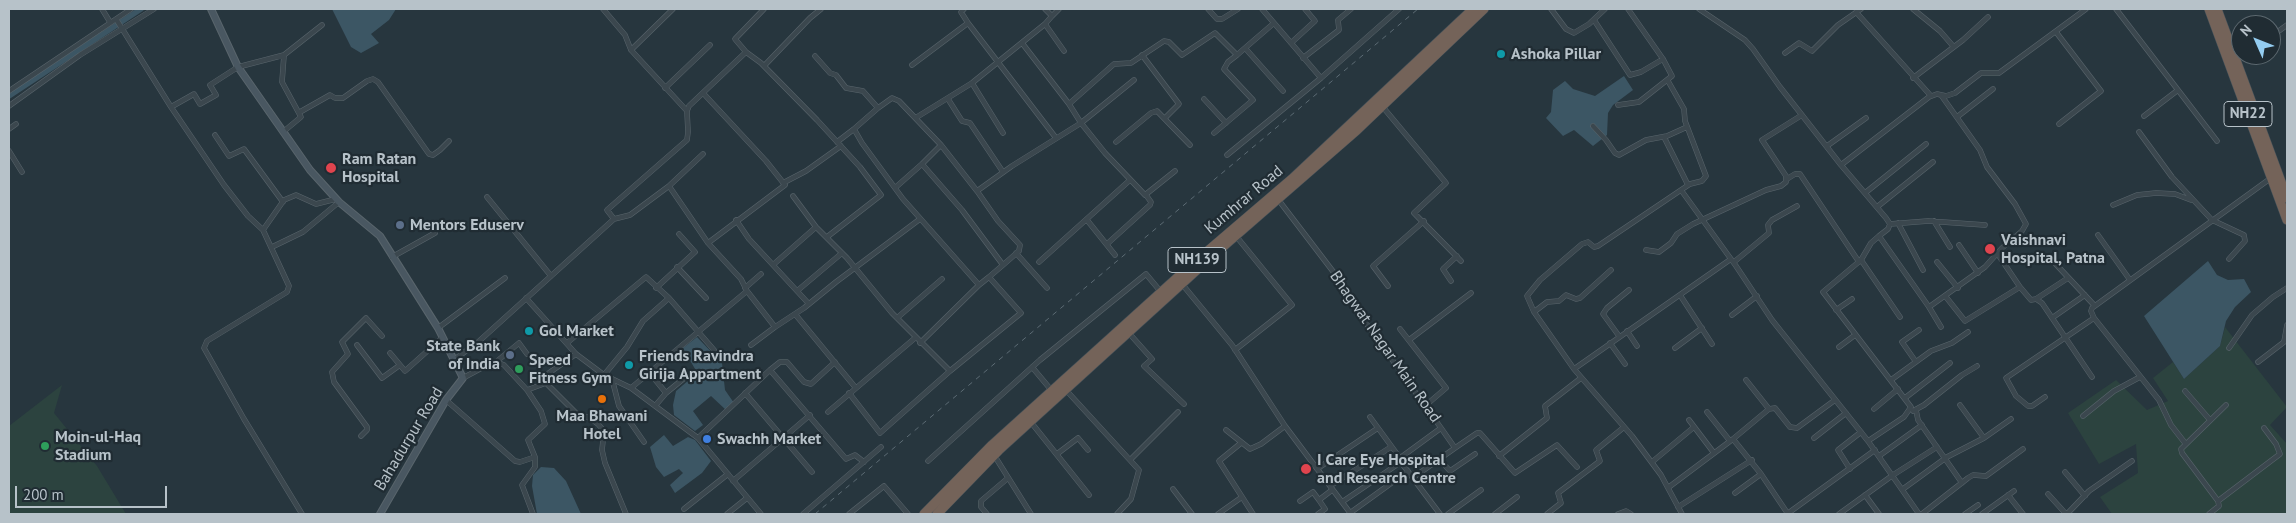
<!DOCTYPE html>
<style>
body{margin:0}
#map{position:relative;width:2296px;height:523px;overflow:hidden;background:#27363e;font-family:"PT Sans",sans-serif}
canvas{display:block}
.frame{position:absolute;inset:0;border:10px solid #b7c2c9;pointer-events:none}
.north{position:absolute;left:2231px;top:15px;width:50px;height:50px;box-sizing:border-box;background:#202c33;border:1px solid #5c686f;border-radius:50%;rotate:314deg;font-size:14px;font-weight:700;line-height:20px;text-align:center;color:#b7c2c9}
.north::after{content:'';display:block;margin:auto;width:18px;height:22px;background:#94cdf1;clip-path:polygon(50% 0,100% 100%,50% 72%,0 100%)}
.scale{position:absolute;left:15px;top:486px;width:152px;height:22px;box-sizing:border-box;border:2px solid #b7c2c9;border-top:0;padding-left:6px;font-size:15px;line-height:18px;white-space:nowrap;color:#b7c2c9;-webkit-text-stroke:4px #202c33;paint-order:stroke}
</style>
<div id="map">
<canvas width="2296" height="523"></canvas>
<div class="frame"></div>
<div class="north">N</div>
<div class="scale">200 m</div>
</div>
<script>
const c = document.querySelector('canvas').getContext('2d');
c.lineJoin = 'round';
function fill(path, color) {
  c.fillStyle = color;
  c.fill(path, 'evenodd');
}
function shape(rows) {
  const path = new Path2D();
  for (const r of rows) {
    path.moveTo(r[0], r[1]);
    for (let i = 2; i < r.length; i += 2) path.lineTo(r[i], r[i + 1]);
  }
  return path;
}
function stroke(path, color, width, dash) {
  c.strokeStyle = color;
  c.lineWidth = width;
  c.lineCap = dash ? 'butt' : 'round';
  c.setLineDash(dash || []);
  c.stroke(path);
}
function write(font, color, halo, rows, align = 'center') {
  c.font = font + ' "PT Sans",sans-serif';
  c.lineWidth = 4.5;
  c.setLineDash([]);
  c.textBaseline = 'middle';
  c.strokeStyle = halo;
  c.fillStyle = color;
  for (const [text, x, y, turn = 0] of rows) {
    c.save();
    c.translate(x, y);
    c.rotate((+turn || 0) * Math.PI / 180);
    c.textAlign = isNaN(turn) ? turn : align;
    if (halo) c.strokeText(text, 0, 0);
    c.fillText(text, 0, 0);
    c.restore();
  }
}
fill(shape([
 [2225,327,2287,407,2270,425,2287,444,2287,514,2112,514,2100,497,2138,473,2136,444,2099,464,2068,413,2116,380,2147,410,2168,401,2153,378,2173,362,2184,379,2220,346],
 [62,385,54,413,97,466,126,514,9,514,9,426]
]), '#2c433f');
fill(shape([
 [332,9,396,9,389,20,371,34,379,43,361,53,351,47],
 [1624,76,1633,90,1613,105,1608,113,1607,135,1593,146,1574,130,1563,136,1546,118,1551,112,1553,90,1565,81,1573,89,1595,96],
 [2208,261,2217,275,2228,280,2244,279,2251,292,2235,307,2226,321,2220,346,2184,379,2144,316],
 [697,337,722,363,725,390,734,403,726,410,711,396,693,411,703,425,695,431,674,415,673,405,676,391,689,380,695,369,683,348],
 [664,435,673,446,688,437,695,440,711,461,702,473,675,493,670,485,683,473,679,469,664,477,656,467,650,447],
 [541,467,554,468,566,481,581,514,537,514,532,486,533,475]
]), '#3c5664');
stroke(shape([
 [9,96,141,9]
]), '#3c5664', 5.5);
const street = shape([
 [102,9,110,22],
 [603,9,625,35,631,50,687,111,688,132,687,140,607,210,614,219],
 [964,9,961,12,968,23,1056,138],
 [1208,9,1217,19,1222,19,1238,9],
 [1262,9,1274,23],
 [1551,9,1566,29,1574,33,1589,24,1605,9],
 [1699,9,1745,40,1753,49,1780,87,1841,165,1886,218,1890,224,1888,229,1879,236,1929,307,1985,267,2002,248,2022,231,2026,224,2015,204,1987,167,1980,150,1941,95],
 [1913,9,1940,31,1953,46],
 [2116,9,2217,141],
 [1856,12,1931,96],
 [1052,16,1059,9],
 [116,19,171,107,224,185,248,216,263,230,289,286,287,292,207,341,204,348,244,419,302,514],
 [1594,20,1630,75,1641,72,1663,59],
 [1045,24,1064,51],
 [2056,32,2101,91,2059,124],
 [2276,33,2287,25],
 [1022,43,1069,104],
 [1291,43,1315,21,1305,9],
 [631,50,673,9],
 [746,52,735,39,764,9],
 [1785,53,1799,43,1812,51,1838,25,1861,9],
 [1142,55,1179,104,1165,118],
 [815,56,830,73,836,75,846,88,863,91,878,108],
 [1303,58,1339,30,1338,20,1351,9],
 [912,65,968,23],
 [764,66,810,18,821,9],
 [1321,78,1399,9],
 [1913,78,1963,40,1988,17],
 [1134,80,1081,123,1105,153,1145,195,1175,171],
 [1668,81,1684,109,1685,121,1706,176,1702,181,1690,184,1681,190,1736,266,1772,320,1868,441,1919,514],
 [972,83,1003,133],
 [665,88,710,45],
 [9,91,131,9],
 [948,99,962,121,970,123,1003,172],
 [1204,99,1226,123],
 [1618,105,1639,102,1672,76,1663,59,1628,9],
 [9,106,80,55,154,9],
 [1382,106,1446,183,1414,213,1461,261],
 [171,107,194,94,200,104,216,95,210,85,238,67,284,55,322,25],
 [687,111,689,106,746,52,761,63,817,120,860,167,881,195,827,237],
 [300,112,330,95,335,98,343,98,367,81,373,79,378,82,429,154,433,155,440,150,449,141],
 [2144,116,2178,90],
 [917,117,972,83,1045,24,1052,16,1045,9],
 [1957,117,1993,89],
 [1593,126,1606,140,1615,153,1619,155,1646,140,1667,136,1687,127],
 [9,129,16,124],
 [283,132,301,117,282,82,284,55],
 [2139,132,2172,177,2212,220,2244,235,2245,241,2229,259],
 [1214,133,1253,100,1224,69,1228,62,1237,55],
 [215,135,229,156,244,149,283,202],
 [1664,137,1688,185],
 [837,142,854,129],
 [1116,142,1151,113,1157,111,1190,145],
 [941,145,922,164,962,210,1003,265,989,277],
 [1827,146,1866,118],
 [9,151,22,172],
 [1227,155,1321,78,1274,23,1245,48],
 [1841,165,1929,97,1937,94,1946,96,1955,93,1981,73,1999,73,2086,9],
 [1787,179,1795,174,1800,174,1859,262],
 [783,183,806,171,841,146],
 [669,186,703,154],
 [896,187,922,164],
 [1681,190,1598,246,1594,247,1588,242,1582,244,1540,280,1527,296,1534,312,1574,369,1632,436,1661,475,1682,514],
 [977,191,998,221,1020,245,1019,251,1003,265],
 [1865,193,1926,144],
 [793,196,816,227,847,258,892,313,950,371,1021,313,989,277,979,285,903,199,862,143,854,129,878,108,892,98,899,101,941,145,977,191,1012,166,1081,123,1069,104,1114,64,1131,63,1164,41,1169,42,1182,55,1215,33,1237,55,1245,48,1283,91],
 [487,197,551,276],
 [1277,198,1335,274,1358,312,1441,428,1400,458,1400,461,1440,514],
 [2113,205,2137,195,2156,193,2175,194,2191,200],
 [1877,207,1933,162],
 [736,220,749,239,809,304],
 [1087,220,1115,255],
 [1934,221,1950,247],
 [1898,223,1923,270],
 [1890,224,1928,221,1985,225],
 [263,230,284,200,296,195,316,204,336,199],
 [2098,235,2130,280],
 [1107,244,1150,205,1151,202,1146,195],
 [1959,245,1978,273],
 [272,247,303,232,339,202],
 [1646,250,1659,252,1671,243,1677,234,1693,224,1766,190,1781,186,1786,182,1786,176,1762,140,1802,115],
 [1016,253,1047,288],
 [392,257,435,233],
 [2051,259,2094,305],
 [1861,260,1900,317],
 [1039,262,1130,180],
 [1734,262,1769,233,1768,225,1772,220,1797,206],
 [1937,262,1958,288],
 [774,264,816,227],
 [677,267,706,298],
 [1451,281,1443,269,1457,256],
 [1182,284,1232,345,1285,426,1351,514],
 [1388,286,1373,266,1424,221],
 [2020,287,2031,300,2036,299,2042,303,2092,377],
 [656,288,695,252,679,234],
 [745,288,761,274],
 [747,291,775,327,751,345],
 [797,291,842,253],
 [1680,295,1712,344],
 [1946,297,1965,321,2020,287,1997,253],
 [526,298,576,354,604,375,631,388,698,438,761,514],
 [2036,299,2068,278],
 [1929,307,1941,327],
 [1836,310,1852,299],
 [1534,312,1547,302,1559,301,1566,295,1576,299,1580,298,1611,270],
 [795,314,855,387],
 [1732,315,1757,296],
 [897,318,942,279],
 [2052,318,2085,295],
 [775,327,804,308,836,282,920,219],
 [438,328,505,278],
 [1400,329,1446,388,1425,406],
 [1627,331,1637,346],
 [1128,332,1152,359,1144,366,1184,404],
 [1619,336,1603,314,1607,308,1629,290],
 [1409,340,1471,293],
 [567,343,646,277,669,298,714,350],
 [920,343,979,285],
 [1610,343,1625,364],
 [357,345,382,378,400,365],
 [1839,347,1855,335],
 [1675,348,1702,328],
 [2229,348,2252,315,2273,297,2287,288],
 [1235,350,1292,305,1236,236],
 [390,353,405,371,443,337],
 [455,359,477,343,614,219,630,215,669,186,708,243],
 [496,362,519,343,527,354],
 [1916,362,1902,342,1919,330],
 [2258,362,2284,342,2287,325],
 [1032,367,1052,391],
 [1574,369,1731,259],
 [770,370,780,362,787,362,804,382,811,384,835,362],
 [649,372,666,393],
 [604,375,627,347,643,321,669,298],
 [463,378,489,364,499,363,504,365,527,390,541,411,545,424,528,440,535,457,535,467,522,485,533,514],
 [612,379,619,406,644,442],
 [1746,380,1769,409],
 [1891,380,1931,351,1952,343,1968,332],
 [542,383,546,375,576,354],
 [631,388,747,291,741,279,708,243,785,185,766,161,703,93],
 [1065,389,1139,470,1131,499,1117,514],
 [527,390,546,383,577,414,590,418,598,424,604,431,602,450,605,463,626,514],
 [2185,391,2210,420],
 [745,393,812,472],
 [849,393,880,433,950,371],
 [2045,397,2032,406,2028,406,2016,396,2006,378,2094,318],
 [1905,398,1950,363],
 [446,400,515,461,520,462,535,457],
 [1960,405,1984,438],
 [655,406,666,393,688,375],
 [1874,409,1898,389],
 [1916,410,1918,420,1962,483],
 [1913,411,1924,405,1962,375,1977,366],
 [828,412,915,338],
 [1707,412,1730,441],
 [2083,416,2114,391,2140,377],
 [1370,417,1400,458],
 [1689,420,1714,453],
 [1030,421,1089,495],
 [1226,430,1250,449,1261,444,1285,426],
 [361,436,367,430,367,427,334,382,332,372,348,354,342,342,366,318,382,336],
 [698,438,770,370,846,459,855,455,864,462],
 [1814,438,1846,413],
 [1733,439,1761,474,1735,493],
 [1868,441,1904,417,1911,407,1823,292,1861,260,1871,243,1879,236],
 [1241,443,1219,461,1253,514],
 [2185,443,2171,425,2159,400,2094,318,2091,311,2092,308,2271,178],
 [1455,448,1477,433,1480,433,1515,473,1557,445,1577,467],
 [1057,454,1078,438,1088,450],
 [994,455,1031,514],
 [1499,456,1547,418,1545,406,1581,378],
 [1879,456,1922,425],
 [1439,459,1450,471,1475,454],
 [1130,460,1178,412],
 [928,461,1040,360,1146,274,1161,292],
 [1652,462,1694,427],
 [1317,469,1378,428],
 [1850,469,1838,450,1861,432],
 [2065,472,2085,496],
 [1761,474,1788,514],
 [1414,477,1455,448,1441,428],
 [733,481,810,415],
 [1330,486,1391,447],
 [1669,487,1733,439,1769,409,1775,408,1790,427,1797,428,1835,400],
 [1173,489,1192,514],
 [1903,489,1947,457,1984,438,2011,419],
 [2048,494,2066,514],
 [1865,495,1879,514],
 [2008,495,2023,514],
 [1300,501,1313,492,1319,500],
 [2218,501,2280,454,2276,444,2264,428],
 [1342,502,1401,462],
 [1678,507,1752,460],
 [684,509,728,474],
 [1350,513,1408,471],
 [727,514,747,498],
 [803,514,881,447],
 [849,514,884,486,908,514],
 [987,514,981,507,981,501,1008,478],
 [1218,514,1242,497],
 [1318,514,1325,509,1319,500,1332,490],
 [1448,514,1481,490],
 [1495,514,1517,497],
 [1547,514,1561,503,1558,493,1600,461,1596,450,1624,427],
 [1618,514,1626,511,1631,514],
 [1787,514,1875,450],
 [1839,514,1893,475,1937,447],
 [1922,514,1968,478,1973,475,1986,476,2023,449],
 [1965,514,1978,505],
 [1982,514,2014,491],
 [2067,514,2089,491,2132,461],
 [2209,514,2219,506,2218,501,2182,453,2181,449,2226,405]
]);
const secondary = shape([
 [211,9,238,67,310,170,339,202,380,236,438,328,463,378,446,400,380,514]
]);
const highway = shape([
 [2209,9,2287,220],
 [2217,9,2287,198],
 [924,514,992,445,1189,267,1293,178,1473,9],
 [937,514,999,450,1210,258,1357,130,1484,9]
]);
stroke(street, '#59656c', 5.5);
stroke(secondary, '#59656c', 8);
stroke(highway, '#465259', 10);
stroke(street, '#3b474e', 4.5);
stroke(secondary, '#495761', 6);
stroke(highway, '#746359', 9);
stroke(shape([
 [815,514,1418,9]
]), '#5d6c75', 1, [5, 5]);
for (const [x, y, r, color] of [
 [1501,54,5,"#0f9aa8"],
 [331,168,6,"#e0444e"],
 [400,225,5,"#5c6f8a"],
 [1990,249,6,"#e0444e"],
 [529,331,5,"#0f9aa8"],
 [510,355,5,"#5c6f8a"],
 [629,365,5,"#0f9aa8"],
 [519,369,5,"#2e9e5b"],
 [602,399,5,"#e8710a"],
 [707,439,5,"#3f7fe0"],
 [45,446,5,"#2e9e5b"],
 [1306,469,6,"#e0444e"]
]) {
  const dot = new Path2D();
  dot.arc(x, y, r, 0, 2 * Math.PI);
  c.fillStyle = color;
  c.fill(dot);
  stroke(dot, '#202c33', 2);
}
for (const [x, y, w] of [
 [2248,114,48],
 [1197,260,58]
]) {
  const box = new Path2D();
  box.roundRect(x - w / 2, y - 12.5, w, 25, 4);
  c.fillStyle = '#202c33';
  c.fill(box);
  stroke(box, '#b7c2c9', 1);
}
write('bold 15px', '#b7c2c9', null, [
 ["NH22",2248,114],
 ["NH139",1197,260]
]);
write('bold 16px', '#b7c2c9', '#202c33', [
 ["Ashoka Pillar",1511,54],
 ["Ram Ratan",342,159],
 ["Hospital",342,177],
 ["Mentors Eduserv",410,225],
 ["Vaishnavi",2001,240],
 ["Hospital, Patna",2001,258],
 ["Gol Market",539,331],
 ["State Bank",500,346,"right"],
 ["of India",500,364,"right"],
 ["Friends Ravindra",639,356],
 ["Girija Appartment",639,374],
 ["Speed",529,360],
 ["Fitness Gym",529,378],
 ["Maa Bhawani",602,416,"center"],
 ["Hotel",602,434,"center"],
 ["Moin-ul-Haq",55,437],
 ["Stadium",55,455],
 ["Swachh Market",717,439],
 ["I Care Eye Hospital",1317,460],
 ["and Research Centre",1317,478]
], 'left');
write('16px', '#b7c2c9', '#202c33', [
 ["Kumhrar Road",1244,200,-40],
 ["Bhagwat Nagar Main Road",1385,347,55],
 ["Bahadurpur Road",409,439,-59]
]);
</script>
